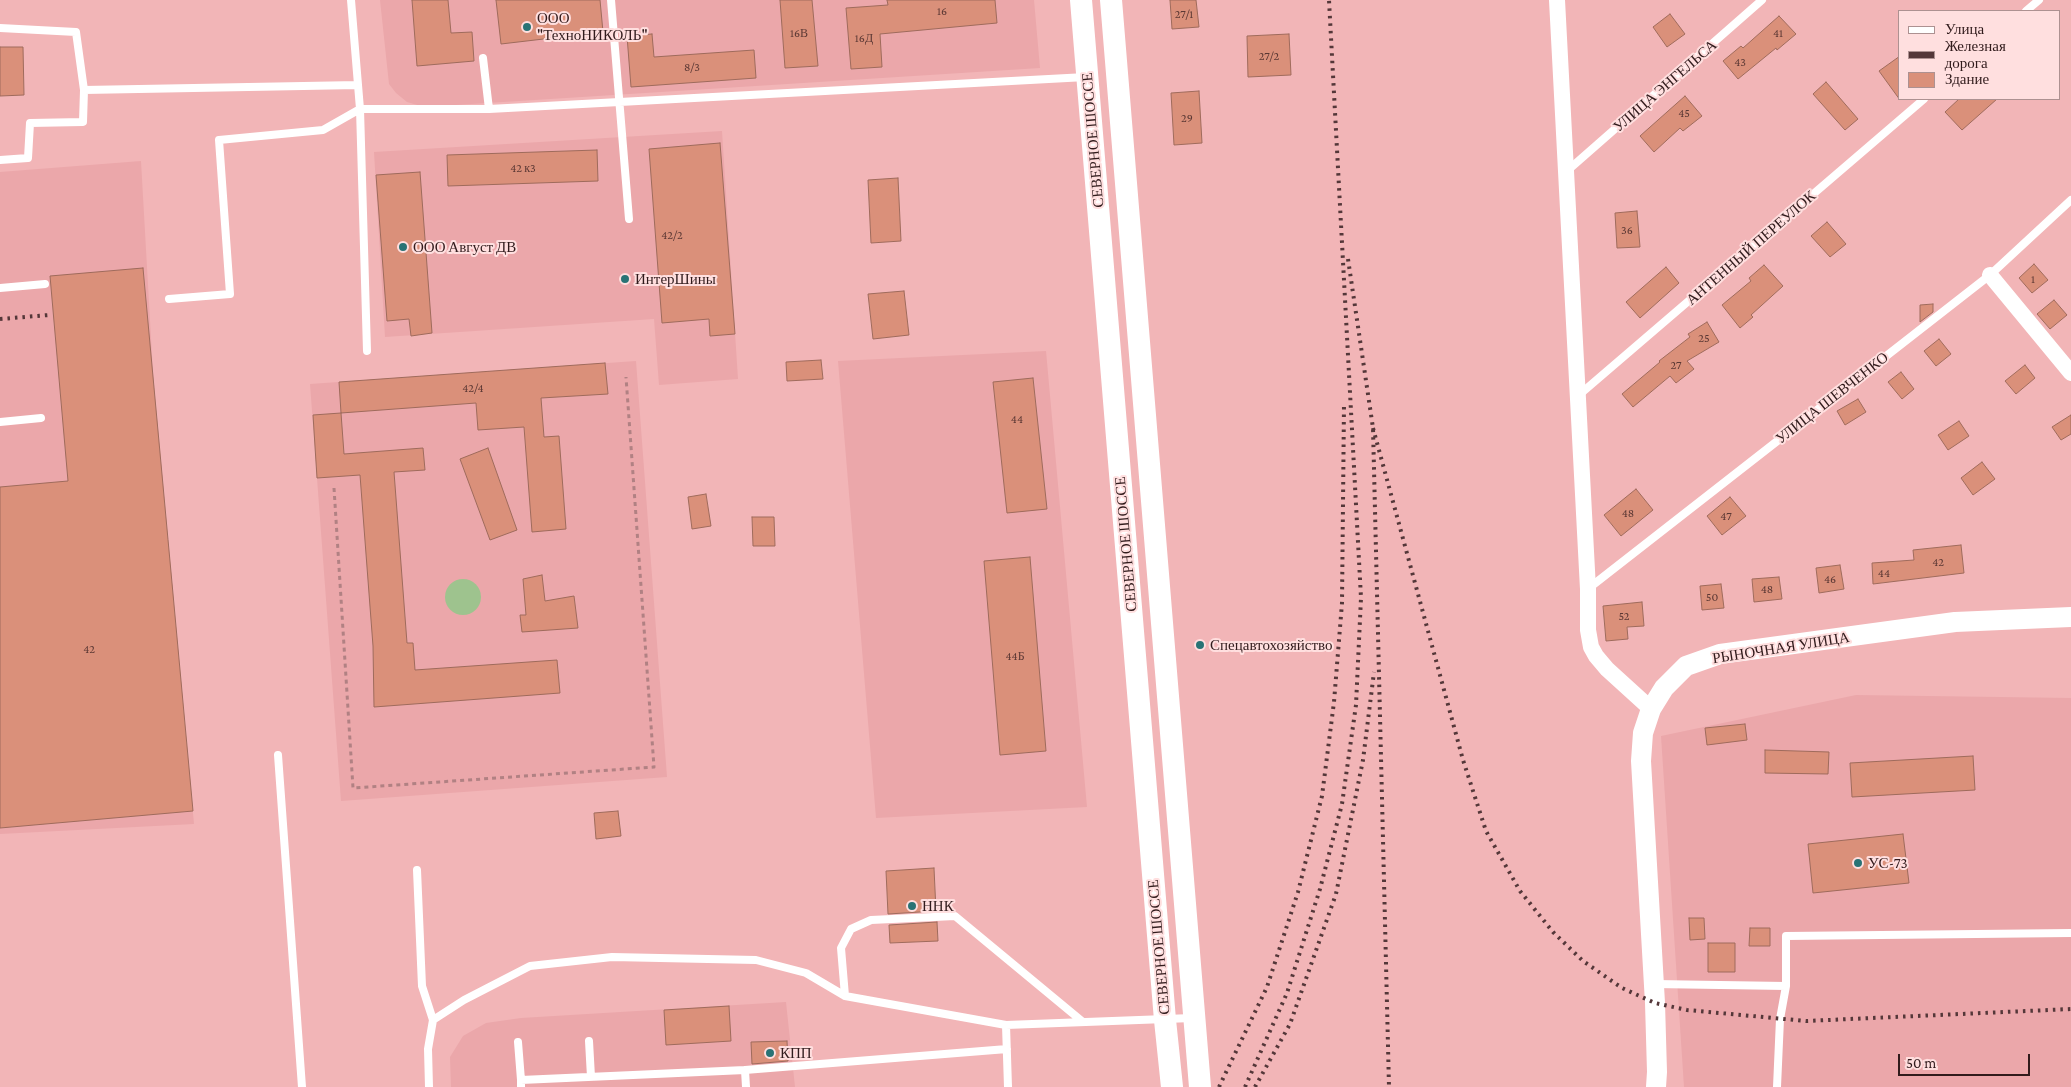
<!DOCTYPE html>
<meta charset="utf-8">
<style>
body{margin:0}
#map{position:relative;width:2071px;height:1087px;overflow:hidden;background:#f2b5b7;font-family:"Crimson Pro",serif}
canvas{display:block}
.legend{position:absolute;left:1898px;top:10px;width:162px;height:90px;box-sizing:border-box;background:#ffdfdf;border:1px solid #ad9191;margin:0;padding:6px 9px;list-style:none;font-size:15px;color:#311b1c}
.legend li{display:flex;align-items:center;gap:10px;height:25px}
.legend b{width:25px;border:1px solid #ad9191}
.scale{position:absolute;left:1898px;top:1054px;width:132px;height:22px;box-sizing:border-box;border:2px solid #311b1c;border-top:0;padding-left:6px;font-size:15px;line-height:18px;white-space:nowrap;color:#311b1c;-webkit-text-stroke:4px #ffdfdf;paint-order:stroke}
</style>
<div id="map">
<canvas width="2071" height="1087"></canvas>
<ul class="legend">
<li><b style="height:6px;background:#fff"></b>Улица</li>
<li><b style="height:6px;background:#543739"></b>Железная дорога</li>
<li><b style="height:14px;background:#da907a"></b>Здание</li>
</ul>
<div class="scale">50 m</div>
</div>
<script>
const c = document.querySelector('canvas').getContext('2d');
c.lineJoin = 'round';
function fill(path, color) {
  c.fillStyle = color;
  c.fill(path, 'evenodd');
}
function shape(rows) {
  const path = new Path2D();
  for (const r of rows) {
    if (r.length === 3) {
      path.moveTo(r[0] + r[2], r[1]);
      path.arc(r[0], r[1], r[2], 0, 2 * Math.PI);
      continue;
    }
    path.moveTo(r[0], r[1]);
    for (let i = 2; i < r.length; i += 2) path.lineTo(r[i], r[i + 1]);
  }
  return path;
}
function stroke(path, color, width, dash) {
  c.strokeStyle = color;
  c.lineWidth = width;
  c.lineCap = dash ? 'butt' : 'round';
  c.setLineDash(dash || []);
  c.stroke(path);
}
function write(font, color, halo, rows, align = 'center') {
  c.font = font + ' "Crimson Pro",serif';
  c.lineWidth = 4;
  c.setLineDash([]);
  c.textBaseline = 'middle';
  c.strokeStyle = halo;
  c.fillStyle = color;
  for (const [text, x, y, turn = 0] of rows) {
    c.save();
    c.translate(x, y);
    c.rotate((+turn || 0) * Math.PI / 180);
    c.textAlign = isNaN(turn) ? turn : align;
    if (halo) c.strokeText(text, 0, 0);
    c.fillText(text, 0, 0);
    c.restore();
  }
}
fill(shape([
 [380,0,1034,0,1040,68,424,107,407,102,396,93,389,84],
 [722,131,738,379,659,385,654,319,385,337,374,152],
 [141,161,153,373,194,824,0,834,0,172],
 [1046,351,1087,807,876,818,838,361],
 [636,361,667,777,341,801,310,384],
 [1856,695,2071,698,2071,1087,1684,1087,1661,736],
 [786,1002,795,1087,451,1087,450,1057,463,1036,486,1023,521,1018]
]), '#eba7aa');
fill(shape([
 [463,597,18]
]), '#9ec38e');
const building = shape([
 [412,0,448,0,451,33,472,32,474,61,417,66,412,0],
 [496,0,600,0,603,32,501,44,496,0],
 [780,0,812,0,818,66,785,68,780,0],
 [887,0,995,0,997,23,880,34,882,67,851,69,846,8,888,5,887,0],
 [1170,0,1196,0,1199,27,1172,29,1170,0],
 [1670,14,1685,34,1667,47,1653,27,1670,14],
 [1779,16,1796,34,1777,50,1776,48,1738,79,1723,61,1741,46,1743,48,1779,16],
 [652,34,654,57,754,50,756,78,631,87,627,36,652,34],
 [1289,34,1291,75,1248,77,1247,36,1289,34],
 [0,47,23,47,24,95,0,96,0,47],
 [1900,56,1900,100,1879,71,1900,56],
 [1826,82,1858,119,1845,130,1813,94,1826,82],
 [1199,91,1202,143,1174,145,1171,93,1199,91],
 [1685,96,1702,116,1683,131,1680,128,1654,152,1640,136,1685,96],
 [1959,99,1997,99,1962,130,1945,112,1959,99],
 [720,143,735,334,710,336,709,319,662,323,649,149,720,143],
 [597,150,598,181,448,186,447,155,597,150],
 [420,172,432,333,411,336,409,319,387,321,376,175,420,172],
 [898,178,901,241,871,243,868,180,898,178],
 [1637,211,1640,247,1617,248,1615,213,1637,211],
 [1827,222,1846,244,1830,257,1811,236,1827,222],
 [2034,264,2048,280,2032,293,2019,278,2034,264],
 [1764,265,1783,286,1751,315,1753,317,1740,328,1722,305,1751,281,1749,278,1764,265],
 [1666,267,1679,283,1640,318,1626,302,1666,267],
 [143,268,193,811,0,828,0,487,68,481,50,276,143,268],
 [904,291,909,335,873,339,868,294,904,291],
 [2054,300,2067,315,2050,329,2037,314,2054,300],
 [1933,304,1933,312,1920,322,1920,305,1933,304],
 [1707,322,1719,342,1687,361,1694,369,1676,383,1670,376,1633,407,1622,394,1660,362,1659,361,1690,337,1688,334,1707,322],
 [1939,339,1951,354,1936,366,1924,351,1939,339],
 [821,360,823,379,787,381,786,362,821,360],
 [605,363,608,394,541,398,544,437,559,436,566,529,532,532,524,427,478,430,476,403,341,413,339,382,605,363],
 [2025,365,2035,378,2016,394,2005,381,2025,365],
 [1901,372,1914,389,1902,399,1888,382,1901,372],
 [1033,378,1047,509,1007,513,993,382,1033,378],
 [1858,399,1866,412,1845,425,1837,411,1858,399],
 [341,413,344,454,423,448,425,470,394,472,407,643,413,643,415,670,557,660,560,693,374,707,373,646,360,475,317,478,313,415,341,413],
 [2071,415,2071,434,2061,440,2052,427,2071,415],
 [1959,421,1969,436,1948,450,1938,435,1959,421],
 [488,448,517,530,490,540,460,459,488,448],
 [1982,462,1995,479,1973,495,1961,478,1982,462],
 [1636,489,1653,510,1621,536,1604,515,1636,489],
 [706,494,711,526,692,529,688,497,706,494],
 [1730,497,1746,516,1722,535,1707,516,1730,497],
 [752,517,774,517,775,546,753,546,752,517],
 [1961,545,1964,573,1873,584,1872,563,1914,560,1913,550,1961,545],
 [1030,557,1046,751,1000,755,984,561,1030,557],
 [1840,565,1844,589,1819,593,1816,568,1840,565],
 [542,575,545,601,574,596,578,628,522,632,520,615,526,615,523,579,542,575],
 [1779,577,1782,599,1754,602,1752,579,1779,577],
 [1721,584,1724,608,1702,610,1700,586,1721,584],
 [1642,602,1644,626,1627,627,1628,639,1606,641,1603,606,1642,602],
 [1745,724,1747,740,1707,745,1705,728,1745,724],
 [1765,750,1829,752,1828,774,1765,773,1765,750],
 [1973,756,1975,790,1852,797,1850,763,1973,756],
 [618,811,621,836,596,839,594,813,618,811],
 [1903,834,1909,883,1813,893,1808,844,1903,834],
 [934,868,936,911,888,914,886,871,934,868],
 [1689,918,1704,918,1705,939,1690,940,1689,918],
 [937,922,938,941,890,943,889,925,937,922],
 [1750,928,1770,928,1770,946,1749,946,1750,928],
 [1708,943,1735,943,1735,972,1708,972,1708,943],
 [729,1006,731,1041,666,1045,664,1010,729,1006],
 [787,1041,788,1061,752,1064,751,1042,787,1041]
]);
fill(building, '#da907a');
stroke(building, '#9f6b5c', 1);
stroke(shape([
 [334,488,353,788,654,767,626,377]
]), '#b18183', 3, [4, 4]);
stroke(shape([
 [611,0,629,219],
 [2026,11,2039,0],
 [0,28,76,32,84,90,358,85],
 [483,58,489,109],
 [0,160,28,158,30,123,83,122,84,90],
 [1567,171,1762,0],
 [0,288,45,284],
 [169,299,230,294,219,140,323,130,360,109,351,0],
 [367,351,360,109,489,109,1086,77],
 [1579,395,1924,99],
 [0,422,41,418],
 [1589,588,1990,275,2071,200],
 [278,755,302,1087],
 [417,870,422,986,433,1020,428,1049,429,1087],
 [1654,984,1786,986,1786,936,2071,933],
 [845,996,841,948,851,929,871,920,955,916,1083,1022],
 [433,1020,464,1000,530,966,612,957,756,960,806,973,845,996,1006,1025,1192,1018],
 [1006,1025,1008,1087],
 [589,1041,591,1077],
 [518,1042,521,1080],
 [521,1087,521,1080,745,1070],
 [746,1087,745,1070,1007,1049],
 [1777,1087,1780,1019,1786,986]
]), '#fff', 8);
stroke(shape([
 [1557,0,1588,589,1588,630,1591,647,1596,656,1607,669,1651,709],
 [1990,275,2071,373]
]), '#fff', 16);
stroke(shape([
 [1656,1087,1657,1072,1655,1003,1641,761,1643,733,1651,709,1664,688,1686,666,1720,654,1955,622,2071,617]
]), '#fff', 20);
stroke(shape([
 [1081,0,1165,1020,1172,1087],
 [1111,0,1200,1087]
]), '#fff', 22);
stroke(shape([
 [1348,259,1373,428,1389,1087],
 [0,319,49,315],
 [1373,428,1463,760,1486,831,1520,891,1553,932,1583,961,1622,988,1655,1003,1687,1010,1806,1021,2071,1009],
 [1219,1087,1267,987,1298,892,1322,796,1334,702,1342,603,1344,404],
 [1245,1087,1287,993,1320,889,1342,804,1356,705,1361,598,1329,0],
 [1255,1087,1290,1024,1336,894,1363,760,1374,672]
]), '#543739', 4, [2.5, 5]);
for (const [x, y, r, color] of [
 [527,27,5,"#297375"],
 [403,247,5,"#297375"],
 [625,279,5,"#297375"],
 [1200,645,5,"#297375"],
 [1858,863,5,"#297375"],
 [912,906,5,"#297375"],
 [770,1053,5,"#297375"]
]) {
  const dot = new Path2D();
  dot.arc(x, y, r, 0, 2 * Math.PI);
  c.fillStyle = color;
  c.fill(dot);
  stroke(dot, '#ffdfdf', 2);
}
write('12px', '#5b3834', null, [
 ["16",942,11],
 ["27/1",1184,14],
 ["16В",799,33],
 ["41",1778,33],
 ["16Д",864,38],
 ["27/2",1269,56],
 ["43",1740,62],
 ["8/3",692,67],
 ["45",1684,113],
 ["29",1187,118],
 ["42 к3",523,168],
 ["36",1627,230],
 ["42/2",672,235],
 ["1",2033,279],
 ["25",1704,338],
 ["27",1676,365],
 ["42/4",473,388],
 ["44",1017,419],
 ["48",1628,513],
 ["47",1726,516],
 ["42",1938,562],
 ["44",1884,573],
 ["46",1830,579],
 ["48",1767,589],
 ["50",1712,597],
 ["52",1624,616],
 ["42",89,649],
 ["44Б",1015,656]
]);
write('15px', '#311b1c', '#ffdfdf', [
 ["ООО",537,18],
 ["\"ТехноНИКОЛЬ\"",537,35],
 ["ООО Август ДВ",413,247],
 ["ИнтерШины",635,279],
 ["Спецавтохозяйство",1210,645],
 ["УС-73",1868,863],
 ["ННК",922,906],
 ["КПП",780,1053]
], 'left');
write('15px', '#311b1c', '#ffdfdf', [
 ["УЛИЦА ЭНГЕЛЬСА",1665,86,-41],
 ["СЕВЕРНОЕ ШОССЕ",1093,140,-95],
 ["АНТЕННЫЙ ПЕРЕУЛОК",1751,248,-41],
 ["УЛИЦА ШЕВЧЕНКО",1832,398,-38],
 ["СЕВЕРНОЕ ШОССЕ",1126,544,-95],
 ["РЫНОЧНАЯ УЛИЦА",1781,648,-9],
 ["СЕВЕРНОЕ ШОССЕ",1159,947,-95]
]);
</script>
